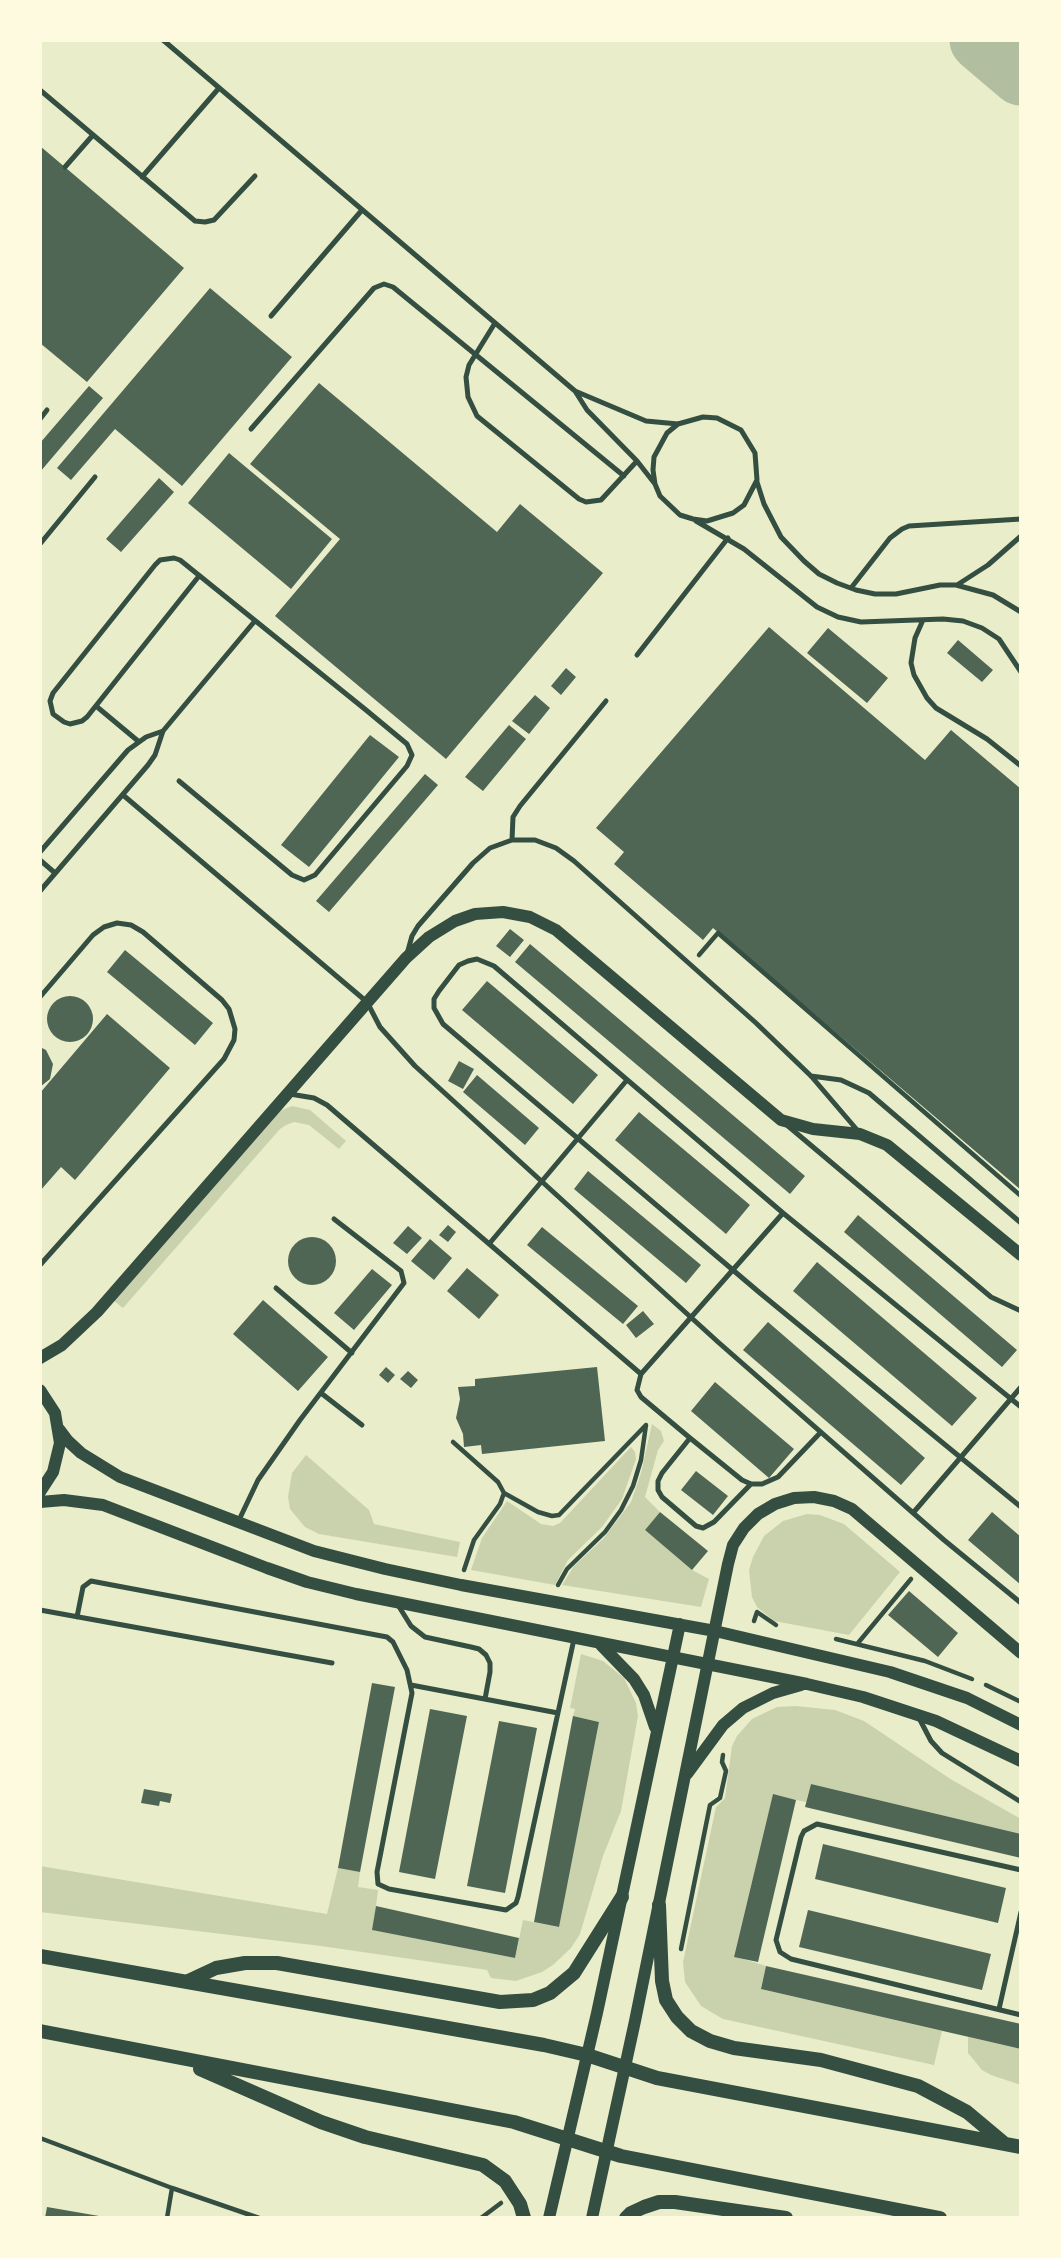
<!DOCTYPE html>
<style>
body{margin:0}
#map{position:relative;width:1061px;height:2258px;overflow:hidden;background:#e9edc9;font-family:Manrope,sans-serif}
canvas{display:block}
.frame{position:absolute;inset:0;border:42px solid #fefae0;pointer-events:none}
</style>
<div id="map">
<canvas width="1061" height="2258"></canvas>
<div class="frame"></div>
</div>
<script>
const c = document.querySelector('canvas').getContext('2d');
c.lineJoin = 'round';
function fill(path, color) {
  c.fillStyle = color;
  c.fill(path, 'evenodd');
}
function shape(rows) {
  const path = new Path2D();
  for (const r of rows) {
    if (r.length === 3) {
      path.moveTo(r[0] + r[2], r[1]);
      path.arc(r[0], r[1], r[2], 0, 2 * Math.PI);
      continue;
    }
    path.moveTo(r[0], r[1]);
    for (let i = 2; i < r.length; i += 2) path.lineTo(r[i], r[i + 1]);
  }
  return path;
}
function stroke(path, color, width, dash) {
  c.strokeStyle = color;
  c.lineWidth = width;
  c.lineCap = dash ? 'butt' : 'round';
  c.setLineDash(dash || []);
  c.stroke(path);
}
fill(shape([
 [292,1106,310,1110,346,1141,339,1149,309,1125,294,1122,286,1125,280,1129,123,1308,114,1301,275,1113],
 [652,1424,661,1431,664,1441,658,1450,645,1497,660,1512,645,1530,692,1570,709,1579,701,1607,562,1585,574,1566,603,1539,631,1502,641,1473],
 [631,1447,635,1452,636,1459,622,1499,602,1527,568,1560,555,1585,471,1570,482,1538,507,1501,541,1524,553,1526,560,1523],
 [306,1455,369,1510,374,1524,460,1542,457,1557,319,1534,305,1527,290,1509,288,1497,292,1473],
 [807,1514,820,1515,844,1524,900,1572,849,1635,774,1621,757,1607,752,1597,749,1570,753,1557,764,1536,783,1521],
 [581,1654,603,1661,624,1678,636,1703,638,1716,621,1811,603,1856,580,1934,571,1948,553,1965,542,1972,516,1981,491,1978,487,1970,321,1946,40,1912,40,1866,327,1914,338,1868,360,1872,358,1887,378,1890,373,1930,515,1958,523,1920,558,1927,599,1722,573,1716,575,1709,570,1708],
 [796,1706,835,1710,864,1721,952,1780,1021,1819,1021,1834,811,1784,806,1802,773,1795,734,1956,766,1966,761,1989,942,2031,934,2065,723,2019,701,2006,685,1982,683,1962,716,1807,725,1798,732,1746,737,1736,752,1719,777,1707],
 [968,2037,1021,2049,1021,2085,991,2075,982,2070,968,2053]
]), '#cad2ad');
stroke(shape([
 [981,40,1021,74]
]), '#b2bea0', 63);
fill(shape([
 [40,146,184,268,87,382,40,343],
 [210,288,292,357,182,486,115,429,71,480,57,468],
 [319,383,497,532,520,504,603,573,446,759,275,616,340,539,250,464],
 [89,386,103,398,40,472,40,443],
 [229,453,332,539,291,589,188,503],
 [159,478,174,492,121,552,106,539],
 [769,627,925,760,951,730,1021,789,1021,1190,713,928,703,940,614,864,624,852,596,828],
 [828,628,888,678,867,703,807,653],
 [958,640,993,670,982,682,947,653],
 [566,668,576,677,561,695,551,686],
 [535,695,550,708,529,734,512,721],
 [509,725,526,739,483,791,465,777],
 [370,735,399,757,309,867,281,845],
 [425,774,438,785,329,912,316,901],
 [510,929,524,940,510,957,496,946],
 [530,944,805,1176,790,1194,515,962],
 [125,950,213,1023,195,1045,107,972],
 [487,981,598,1075,573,1104,462,1010],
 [70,1019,23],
 [107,1014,170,1068,75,1180,61,1167,40,1191,40,1093],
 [40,1047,46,1050,53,1064,50,1079,40,1087],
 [459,1061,474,1069,463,1089,448,1081],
 [477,1075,539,1128,525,1145,463,1092],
 [639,1112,750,1205,726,1234,615,1140],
 [588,1171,701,1265,686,1283,574,1189],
 [858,1215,1017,1350,1002,1367,844,1232],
 [448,1225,456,1232,448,1242,439,1235],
 [408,1226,422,1238,407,1254,393,1243],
 [542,1227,638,1306,623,1324,527,1245],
 [312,1261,24],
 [430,1239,452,1258,434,1280,411,1261],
 [817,1262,977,1398,952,1426,793,1291],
 [467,1268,499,1295,479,1319,447,1291],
 [372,1269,392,1285,354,1330,334,1313],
 [263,1300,328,1357,298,1391,233,1334],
 [643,1311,654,1324,636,1338,626,1325],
 [768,1322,925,1458,901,1485,743,1350],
 [386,1367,395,1375,388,1383,379,1375],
 [597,1367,605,1441,482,1454,481,1445,464,1447,463,1434,456,1418,460,1399,458,1387,475,1386,475,1379],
 [408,1371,418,1380,411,1388,400,1379],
 [715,1382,794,1449,769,1478,691,1411],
 [696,1471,728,1496,713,1515,681,1490],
 [660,1512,708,1551,692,1570,645,1530],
 [992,1512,1021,1537,1021,1585,968,1540],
 [909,1591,958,1633,938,1657,888,1615],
 [372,1683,395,1687,360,1872,338,1868],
 [430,1709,467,1716,435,1879,399,1872],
 [573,1716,599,1722,559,1927,534,1922],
 [499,1721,537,1728,505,1893,467,1886],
 [811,1784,1021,1834,1021,1858,805,1807],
 [144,1789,172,1794,170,1803,160,1801,159,1806,141,1803],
 [773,1794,796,1800,758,1962,734,1957],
 [823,1844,1006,1888,998,1923,815,1879],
 [376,1906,519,1938,515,1958,372,1930],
 [808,1910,991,1954,982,1990,799,1947],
 [766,1966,1021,2024,1021,2049,761,1989],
 [47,2207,99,2216,99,2218,45,2218]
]), '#4f6655');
stroke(shape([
 [699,955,718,933,1021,1196],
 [453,1442,498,1482,504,1493,500,1504,474,1540,464,1570],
 [504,1493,538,1512,552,1516,559,1515,645,1426],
 [558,1585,567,1569,605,1532,621,1510,633,1486,641,1460,646,1425],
 [754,1621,757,1612,776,1625],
 [836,1639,925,1661,972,1679],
 [858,1643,911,1579],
 [986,1685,1021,1702],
 [681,1949,710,1805,720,1798,726,1771,722,1762,723,1755],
 [40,2138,172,2188,259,2218],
 [167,2218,172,2188],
 [481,2218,501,2203]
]), '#344e41', 4.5);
stroke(shape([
 [163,40,575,391,587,410,637,461,655,484],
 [40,90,195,221,205,222,214,220,255,176],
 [65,167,93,135],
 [142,177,219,88],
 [271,316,362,210],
 [495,323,469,365,466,377,468,397,477,416,579,499,586,502,601,500,637,461],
 [575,391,646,421,678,424,703,417,717,418,741,430,755,453,757,480,744,505,733,513,707,521,693,519,680,515,660,496,655,484,653,470,654,457,667,433,678,424],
 [40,419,47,410],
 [251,429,374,288,384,284,393,287,624,476],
 [757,482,764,504,781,537,804,561,819,574,837,583,856,590,875,594,896,594,940,585,956,585,993,595,1021,612],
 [696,521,744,549,817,607,838,617,861,622,943,619,963,621,982,628,999,639,1021,672],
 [40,544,95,477],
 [957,585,988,565,1021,536],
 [851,588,890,538,902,529,909,526,1021,519],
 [923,620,915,638,911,663,914,675,927,698,936,708,987,739,1021,766],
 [637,655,728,538],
 [96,706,138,741],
 [179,781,292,875,304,880,315,875,407,766,412,755,407,744,366,710,180,560,174,558,160,560,155,565,53,693,50,701,53,714,64,722,70,724,82,721,87,717,199,576],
 [123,795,367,1002,380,1027,415,1066,718,1342,944,1540,1021,1603],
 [512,840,513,817,520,806,606,701],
 [40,852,128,750,146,737,163,731],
 [40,860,55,873],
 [40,891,148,765,155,755,163,731,254,622],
 [407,954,412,936,418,926,473,863,490,848,512,840,535,840,556,848,574,861,756,1023,811,1076,858,1131],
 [40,997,93,935,104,927,117,923,131,925,143,932,222,1000,229,1009,235,1029,234,1040,224,1059,40,1265],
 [811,1076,841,1080,869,1093,1021,1223],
 [290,1094,314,1098,327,1105,641,1374],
 [788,1126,991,1297,1021,1311],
 [783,1213,641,1374,637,1390,641,1397,690,1438,742,1480,751,1484,762,1484,778,1477,821,1432],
 [489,1244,627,1080],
 [276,1288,352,1353],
 [321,1393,362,1425],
 [1021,1407,783,1213,494,966,477,959,468,961,459,965,439,991,434,999,434,1008,443,1024,760,1293,1021,1507],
 [690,1438,662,1473,658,1481,658,1490,662,1497,696,1526,703,1528,714,1522,751,1484],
 [913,1513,1021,1387],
 [239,1520,258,1480,300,1420,404,1283,401,1271,334,1219],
 [398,1605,411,1626,425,1637,471,1647,479,1649,486,1655,490,1663,490,1672,485,1699],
 [40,1610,332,1663],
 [77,1617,83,1587,91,1581,387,1637,393,1642,407,1670,412,1693,377,1872,378,1884,389,1889,506,1910,516,1903,518,1897,574,1639],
 [411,1685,558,1713],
 [919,1718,931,1741,942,1753,1021,1802],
 [1021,1870,817,1824,804,1831,801,1837,776,1940,780,1952,791,1959,1021,2015],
 [999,2009,1021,1912]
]), '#344e41', 5);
stroke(shape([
 [40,1358,62,1345,97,1312,406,958,429,937,455,921,475,914,503,912,530,917,556,930,781,1120,813,1129,860,1134,887,1145,1021,1255],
 [40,1390,55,1413,60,1443,53,1472,40,1492],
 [59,1429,68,1441,81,1453,120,1477,314,1551,385,1569,461,1585,715,1631,890,1672,967,1698,1021,1725],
 [40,1502,64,1500,103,1505,267,1568,307,1582,356,1594,807,1684,863,1697,936,1721,1021,1761],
 [601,1645,634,1679,644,1695,655,1727],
 [687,1774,723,1725,743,1708,773,1693,801,1685],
 [549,2218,597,2013,680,1624],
 [592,2218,635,2021,728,1564,733,1545,744,1528,758,1514,775,1504,794,1498,814,1497,834,1501,852,1509,1021,1653]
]), '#344e41', 12);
stroke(shape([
 [659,1905,662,1981,666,2000,677,2017,691,2031,710,2041,734,2048,821,2060,918,2086,967,2112,1004,2143],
 [40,1956,544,2045,587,2055,657,2078,1021,2147],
 [186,1982,216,1968,245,1963,277,1963,500,2002,533,2000,550,1993,574,1973,622,1897],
 [40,2031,514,2122,621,2156,940,2218],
 [200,2069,321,2122,365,2137,483,2165,505,2181,520,2204,524,2218],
 [626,2218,631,2213,644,2207,659,2202,675,2202,786,2218]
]), '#344e41', 14);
</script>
